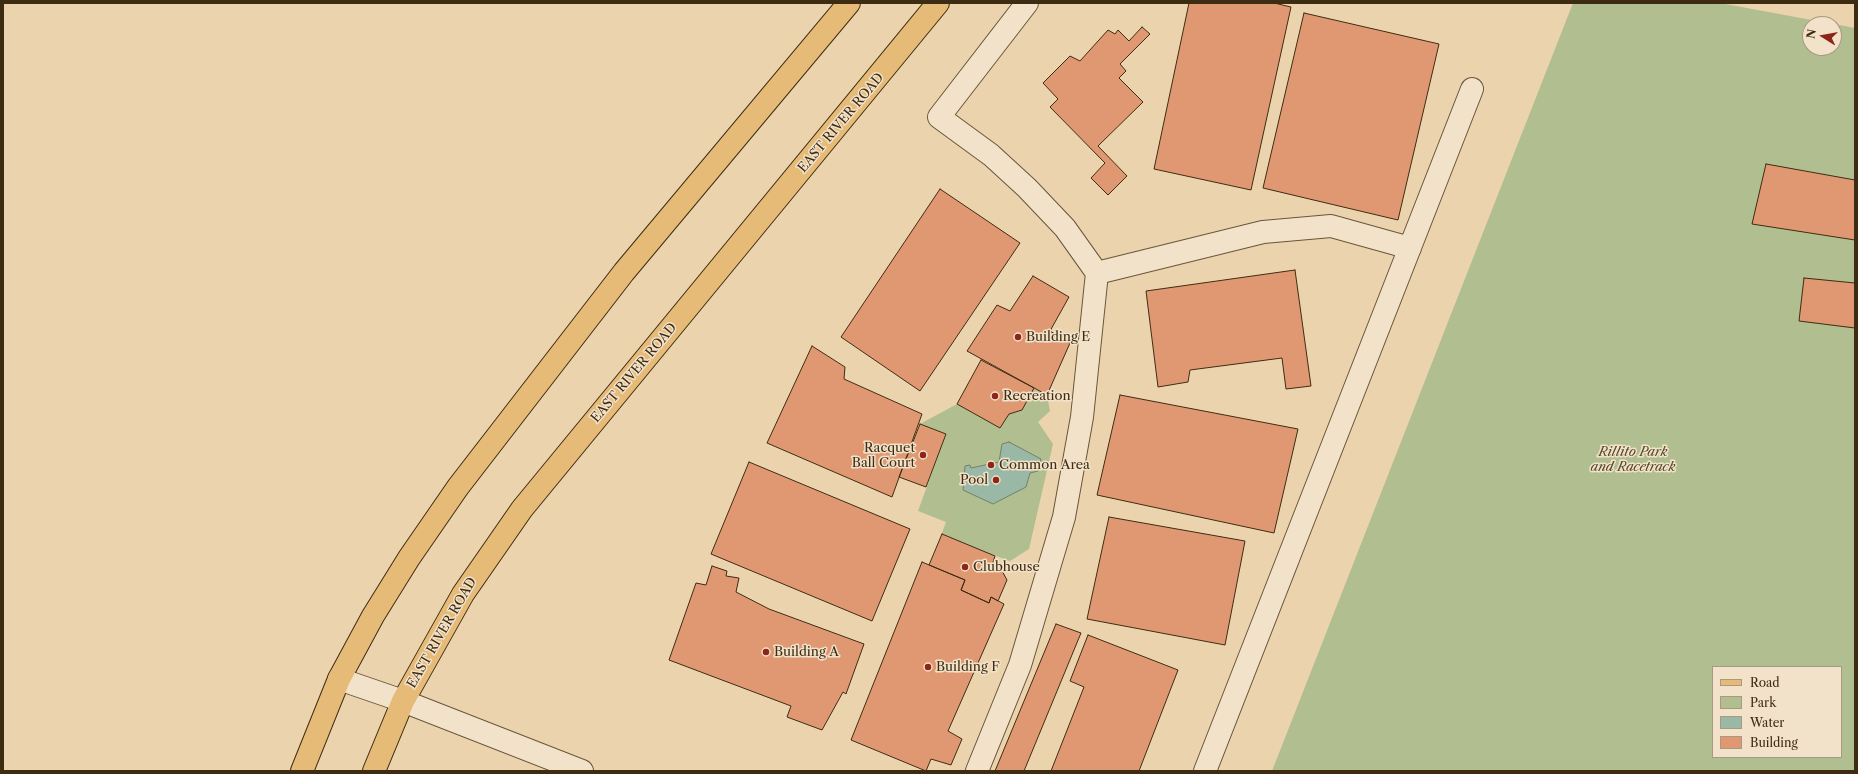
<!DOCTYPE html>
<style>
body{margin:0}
#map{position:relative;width:1858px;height:774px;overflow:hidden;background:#ebd3ae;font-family:"Libre Caslon Text",serif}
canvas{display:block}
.frame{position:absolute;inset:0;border:4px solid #3e2c12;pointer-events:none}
.legend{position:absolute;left:1712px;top:666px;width:130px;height:92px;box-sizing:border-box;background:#f2e2ca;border:1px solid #aa9980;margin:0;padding:5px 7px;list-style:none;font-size:12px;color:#3e2c12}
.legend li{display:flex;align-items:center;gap:8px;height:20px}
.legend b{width:20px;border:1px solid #aa9980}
.north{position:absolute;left:1802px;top:16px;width:40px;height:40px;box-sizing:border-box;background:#f2e2ca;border:1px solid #aa9980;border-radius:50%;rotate:281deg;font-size:11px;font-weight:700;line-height:16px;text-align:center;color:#3e2c12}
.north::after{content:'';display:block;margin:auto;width:14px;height:18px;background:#8f2418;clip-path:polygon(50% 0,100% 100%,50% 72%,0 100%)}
</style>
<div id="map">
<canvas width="1858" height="774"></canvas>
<div class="frame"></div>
<ul class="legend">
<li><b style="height:5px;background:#e6ba77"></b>Road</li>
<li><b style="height:11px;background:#b1be8f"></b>Park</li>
<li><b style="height:11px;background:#99b9a6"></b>Water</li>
<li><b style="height:11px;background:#e09872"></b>Building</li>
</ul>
<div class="north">N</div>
</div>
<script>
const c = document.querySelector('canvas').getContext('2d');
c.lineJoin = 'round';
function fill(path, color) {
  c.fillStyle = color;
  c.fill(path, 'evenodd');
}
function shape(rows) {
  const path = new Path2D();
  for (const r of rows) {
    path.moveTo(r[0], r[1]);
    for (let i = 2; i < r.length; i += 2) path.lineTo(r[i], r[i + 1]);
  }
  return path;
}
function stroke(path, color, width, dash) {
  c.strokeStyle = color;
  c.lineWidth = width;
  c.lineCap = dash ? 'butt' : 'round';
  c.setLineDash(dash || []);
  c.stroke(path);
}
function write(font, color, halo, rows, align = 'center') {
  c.font = font + ' "Libre Caslon Text",serif';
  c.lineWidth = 3;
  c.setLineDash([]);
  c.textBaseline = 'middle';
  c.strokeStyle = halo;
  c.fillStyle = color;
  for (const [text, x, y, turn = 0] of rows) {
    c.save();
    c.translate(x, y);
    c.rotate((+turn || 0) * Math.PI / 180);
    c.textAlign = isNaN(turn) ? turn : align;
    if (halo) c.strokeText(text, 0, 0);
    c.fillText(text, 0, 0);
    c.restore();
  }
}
fill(shape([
 [1573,3,1720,3,1833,24,1810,24,1810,48,1834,48,1834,24,1855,28,1855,771,1272,771],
 [1713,667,1841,667,1841,757,1713,757],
 [1034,388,1047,395,1050,411,1038,422,1053,444,1029,549,1010,561,941,536,946,522,918,511,946,434,920,424,957,404,1000,428,1009,414,1022,410]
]), '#b1be8f');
const water = shape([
 [1009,442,1041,459,1038,471,1030,473,1026,487,993,504,963,490,965,466,970,465,971,468,999,462,1002,444,1009,442]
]);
fill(water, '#99b9a6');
stroke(water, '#75816b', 1);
const building = shape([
 [1189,3,1274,3,1291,7,1251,190,1154,169,1189,3],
 [1304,13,1439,44,1398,220,1263,188,1304,13],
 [1142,27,1150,34,1120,64,1126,71,1119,78,1143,102,1098,146,1127,176,1108,195,1091,178,1105,163,1050,107,1058,99,1043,83,1070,56,1080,61,1108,30,1115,34,1118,30,1129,41,1142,27],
 [1766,164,1855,180,1855,240,1752,224,1766,164],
 [940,189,1020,243,920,391,841,337,940,189],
 [1295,270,1311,386,1286,389,1282,358,1190,370,1188,382,1158,387,1146,291,1295,270],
 [1033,276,1069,297,1050,331,1070,343,1047,395,967,351,997,305,1010,311,1033,276],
 [1804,278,1855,283,1855,328,1799,321,1804,278],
 [812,346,845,367,844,379,922,414,892,497,767,443,812,346],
 [981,360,1034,388,1022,410,1009,414,1000,428,957,404,981,360],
 [1120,395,1298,429,1274,533,1097,495,1120,395],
 [920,424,946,434,926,487,899,477,920,424],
 [749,462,910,529,872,621,711,554,749,462],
 [1109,517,1245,541,1225,645,1087,619,1109,517],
 [942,534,995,556,992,565,1001,569,1007,580,998,601,991,597,989,603,961,590,965,580,929,565,942,534],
 [922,562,965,580,961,590,989,603,991,597,1004,604,948,731,962,739,951,765,931,759,926,771,851,740,922,562],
 [712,566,727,571,726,576,739,578,736,592,769,609,864,644,846,694,843,692,822,730,787,717,791,706,669,660,696,583,706,585,712,566],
 [1056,624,1081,633,1024,771,995,771,1056,624],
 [1088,635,1178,670,1139,771,1051,771,1084,687,1070,681,1088,635]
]);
fill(building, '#e09872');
stroke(building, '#3e2c12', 1);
const minor = shape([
 [1097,273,1263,232,1331,226,1410,248],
 [339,679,403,701,582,771],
 [977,771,1020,665,1064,517,1082,417,1097,273,1065,228,1027,188,991,155,939,117,1027,3],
 [1205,771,1472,89]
]);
const major = shape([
 [302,771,339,679,373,616,409,558,458,487,624,272,849,3],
 [374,771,403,701,463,594,522,509,938,3]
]);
stroke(minor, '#695639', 24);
stroke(major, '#3e2c12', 24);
stroke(minor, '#f2e2ca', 22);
stroke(major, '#e6ba77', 22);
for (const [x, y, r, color] of [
 [1018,337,4,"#8f2418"],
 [995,396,4,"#8f2418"],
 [923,455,4,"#8f2418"],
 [991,465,4,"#8f2418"],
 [996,480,4,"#8f2418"],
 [965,567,4,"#8f2418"],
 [766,652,4,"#8f2418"],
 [928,667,4,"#8f2418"]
]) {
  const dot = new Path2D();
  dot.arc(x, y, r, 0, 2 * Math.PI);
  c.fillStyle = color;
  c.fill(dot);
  stroke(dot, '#f2e2ca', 1.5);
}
write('13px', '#3e2c12', '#f2e2ca', [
 ["EAST RIVER ROAD",841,123,-50],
 ["EAST RIVER ROAD",634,373,-50],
 ["EAST RIVER ROAD",442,633,-60]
]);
write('13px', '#3e2c12', '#f2e2ca', [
 ["Building E",1026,337],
 ["Recreation",1003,396],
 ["Racquet",915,448,"right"],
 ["Ball Court",915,463,"right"],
 ["Common Area",999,465],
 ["Pool",988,480,"right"],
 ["Clubhouse",973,567],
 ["Building A",774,652],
 ["Building F",936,667]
], 'left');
write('italic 13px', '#55492b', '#f2e2ca', [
 ["Rillito Park",1633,452],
 ["and Racetrack",1633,467]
]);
</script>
